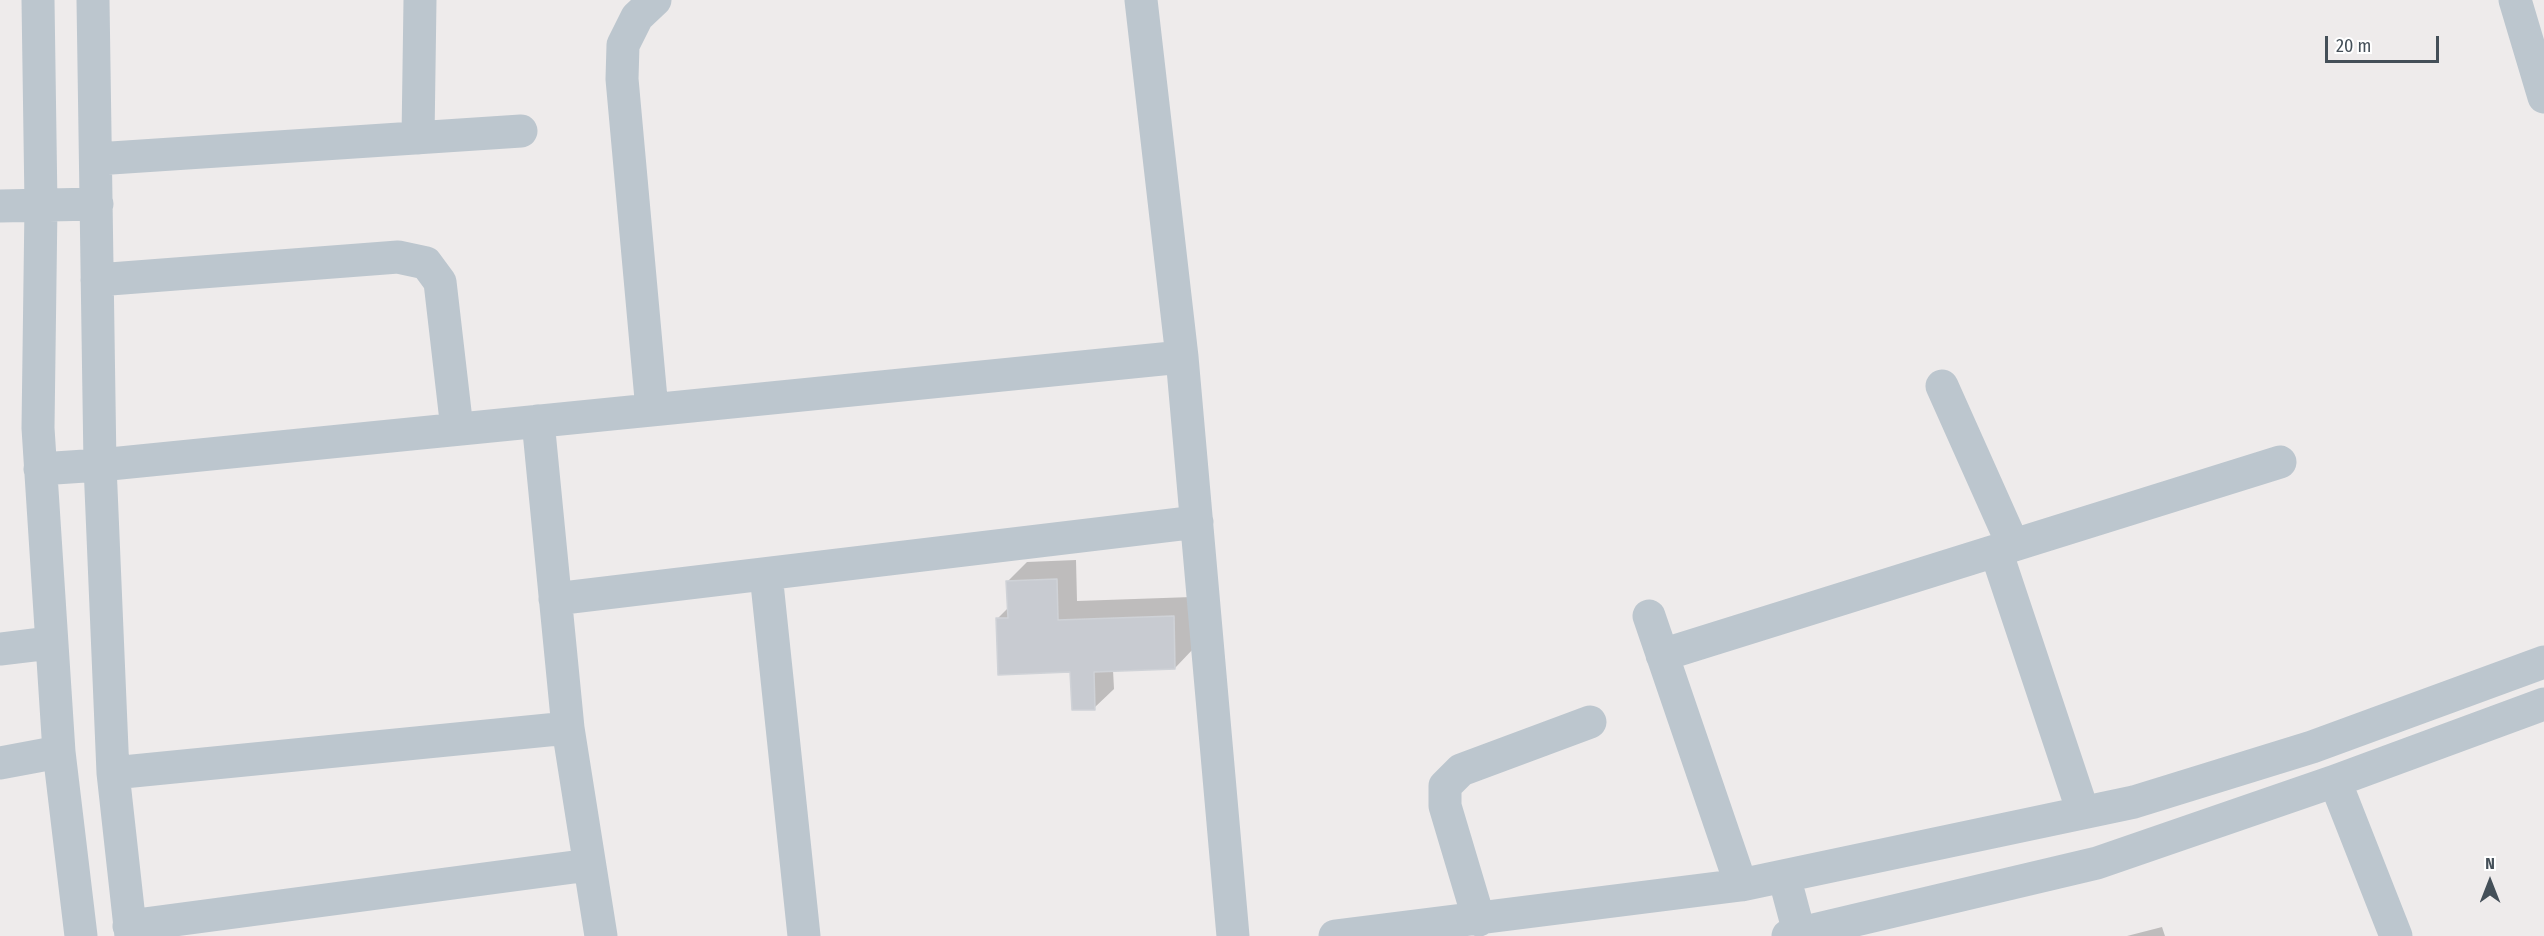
<!DOCTYPE html>
<style>
body{margin:0}
#map{position:relative;width:2544px;height:936px;overflow:hidden;background:#eeebeb;font-family:"Fira Sans Condensed",sans-serif}
canvas{display:block}
.north{position:absolute;left:2460px;top:852px;width:60px;height:60px;-webkit-text-stroke:4px #fff;paint-order:stroke;rotate:0deg;font-size:16px;font-weight:700;line-height:24px;text-align:center;color:#444f58}
.north::after{content:'';display:block;margin:auto;width:21px;height:27px;background:#444f58;clip-path:polygon(50% 0,100% 100%,50% 72%,0 100%)}
.scale{position:absolute;left:2325px;top:36px;width:114px;height:27px;box-sizing:border-box;border:3px solid #444f58;border-top:0;padding-left:8px;font-size:18px;line-height:21px;white-space:nowrap;color:#444f58;-webkit-text-stroke:4px #fff;paint-order:stroke}
</style>
<div id="map">
<canvas width="2544" height="936"></canvas>
<div class="north">N</div>
<div class="scale">20 m</div>
</div>
<script>
const c = document.querySelector('canvas').getContext('2d');
c.lineJoin = 'round';
function fill(path, color) {
  c.fillStyle = color;
  c.fill(path, 'evenodd');
}
function shape(rows) {
  const path = new Path2D();
  for (const r of rows) {
    path.moveTo(r[0], r[1]);
    for (let i = 2; i < r.length; i += 2) path.lineTo(r[i], r[i + 1]);
  }
  return path;
}
function stroke(path, color, width, dash) {
  c.strokeStyle = color;
  c.lineWidth = width;
  c.lineCap = dash ? 'butt' : 'round';
  c.setLineDash(dash || []);
  c.stroke(path);
}
fill(shape([
 [1076,560,1077,601,1192,597,1194,648,1175,668,1113,670,1114,689,1094,708,1072,671,997,619,1009,607,1008,581,1027,562],
 [2162,927,2165,936,2127,936]
]), '#0003');
const building = shape([
 [1057,579,1058,620,1174,616,1175,669,1094,672,1095,710,1072,710,1070,672,998,675,996,618,1008,618,1006,581,1057,579]
]);
fill(building, '#c8cbd1');
stroke(building, '#cfd2d7', 1.5);
stroke(shape([
 [38,0,41,205,38,428,59,752,81,936],
 [93,0,100,465,113,773,131,936],
 [1141,0,1182,357,1233,936],
 [2515,0,2544,97],
 [418,138,420,0],
 [96,159,521,131],
 [0,206,97,204],
 [97,280,398,257,426,263,440,282,457,429],
 [1942,386,2013,545],
 [652,410,622,79,623,45,637,17,655,0],
 [538,421,568,728,601,936],
 [40,469,100,465,1182,357],
 [1996,551,2083,812],
 [766,574,804,936],
 [555,599,1197,522],
 [1649,616,1741,885],
 [0,649,50,643],
 [1662,655,2280,462],
 [0,763,59,752],
 [113,773,568,728],
 [2335,781,2396,936],
 [1784,876,1800,936],
 [1479,920,1445,806,1445,786,1461,770,1590,722],
 [129,926,589,865],
 [1335,936,1741,885,2134,802,2312,747,2544,662],
 [1788,936,2097,863,2335,781,2544,704]
]), '#bcc6ce', 33);
</script>
